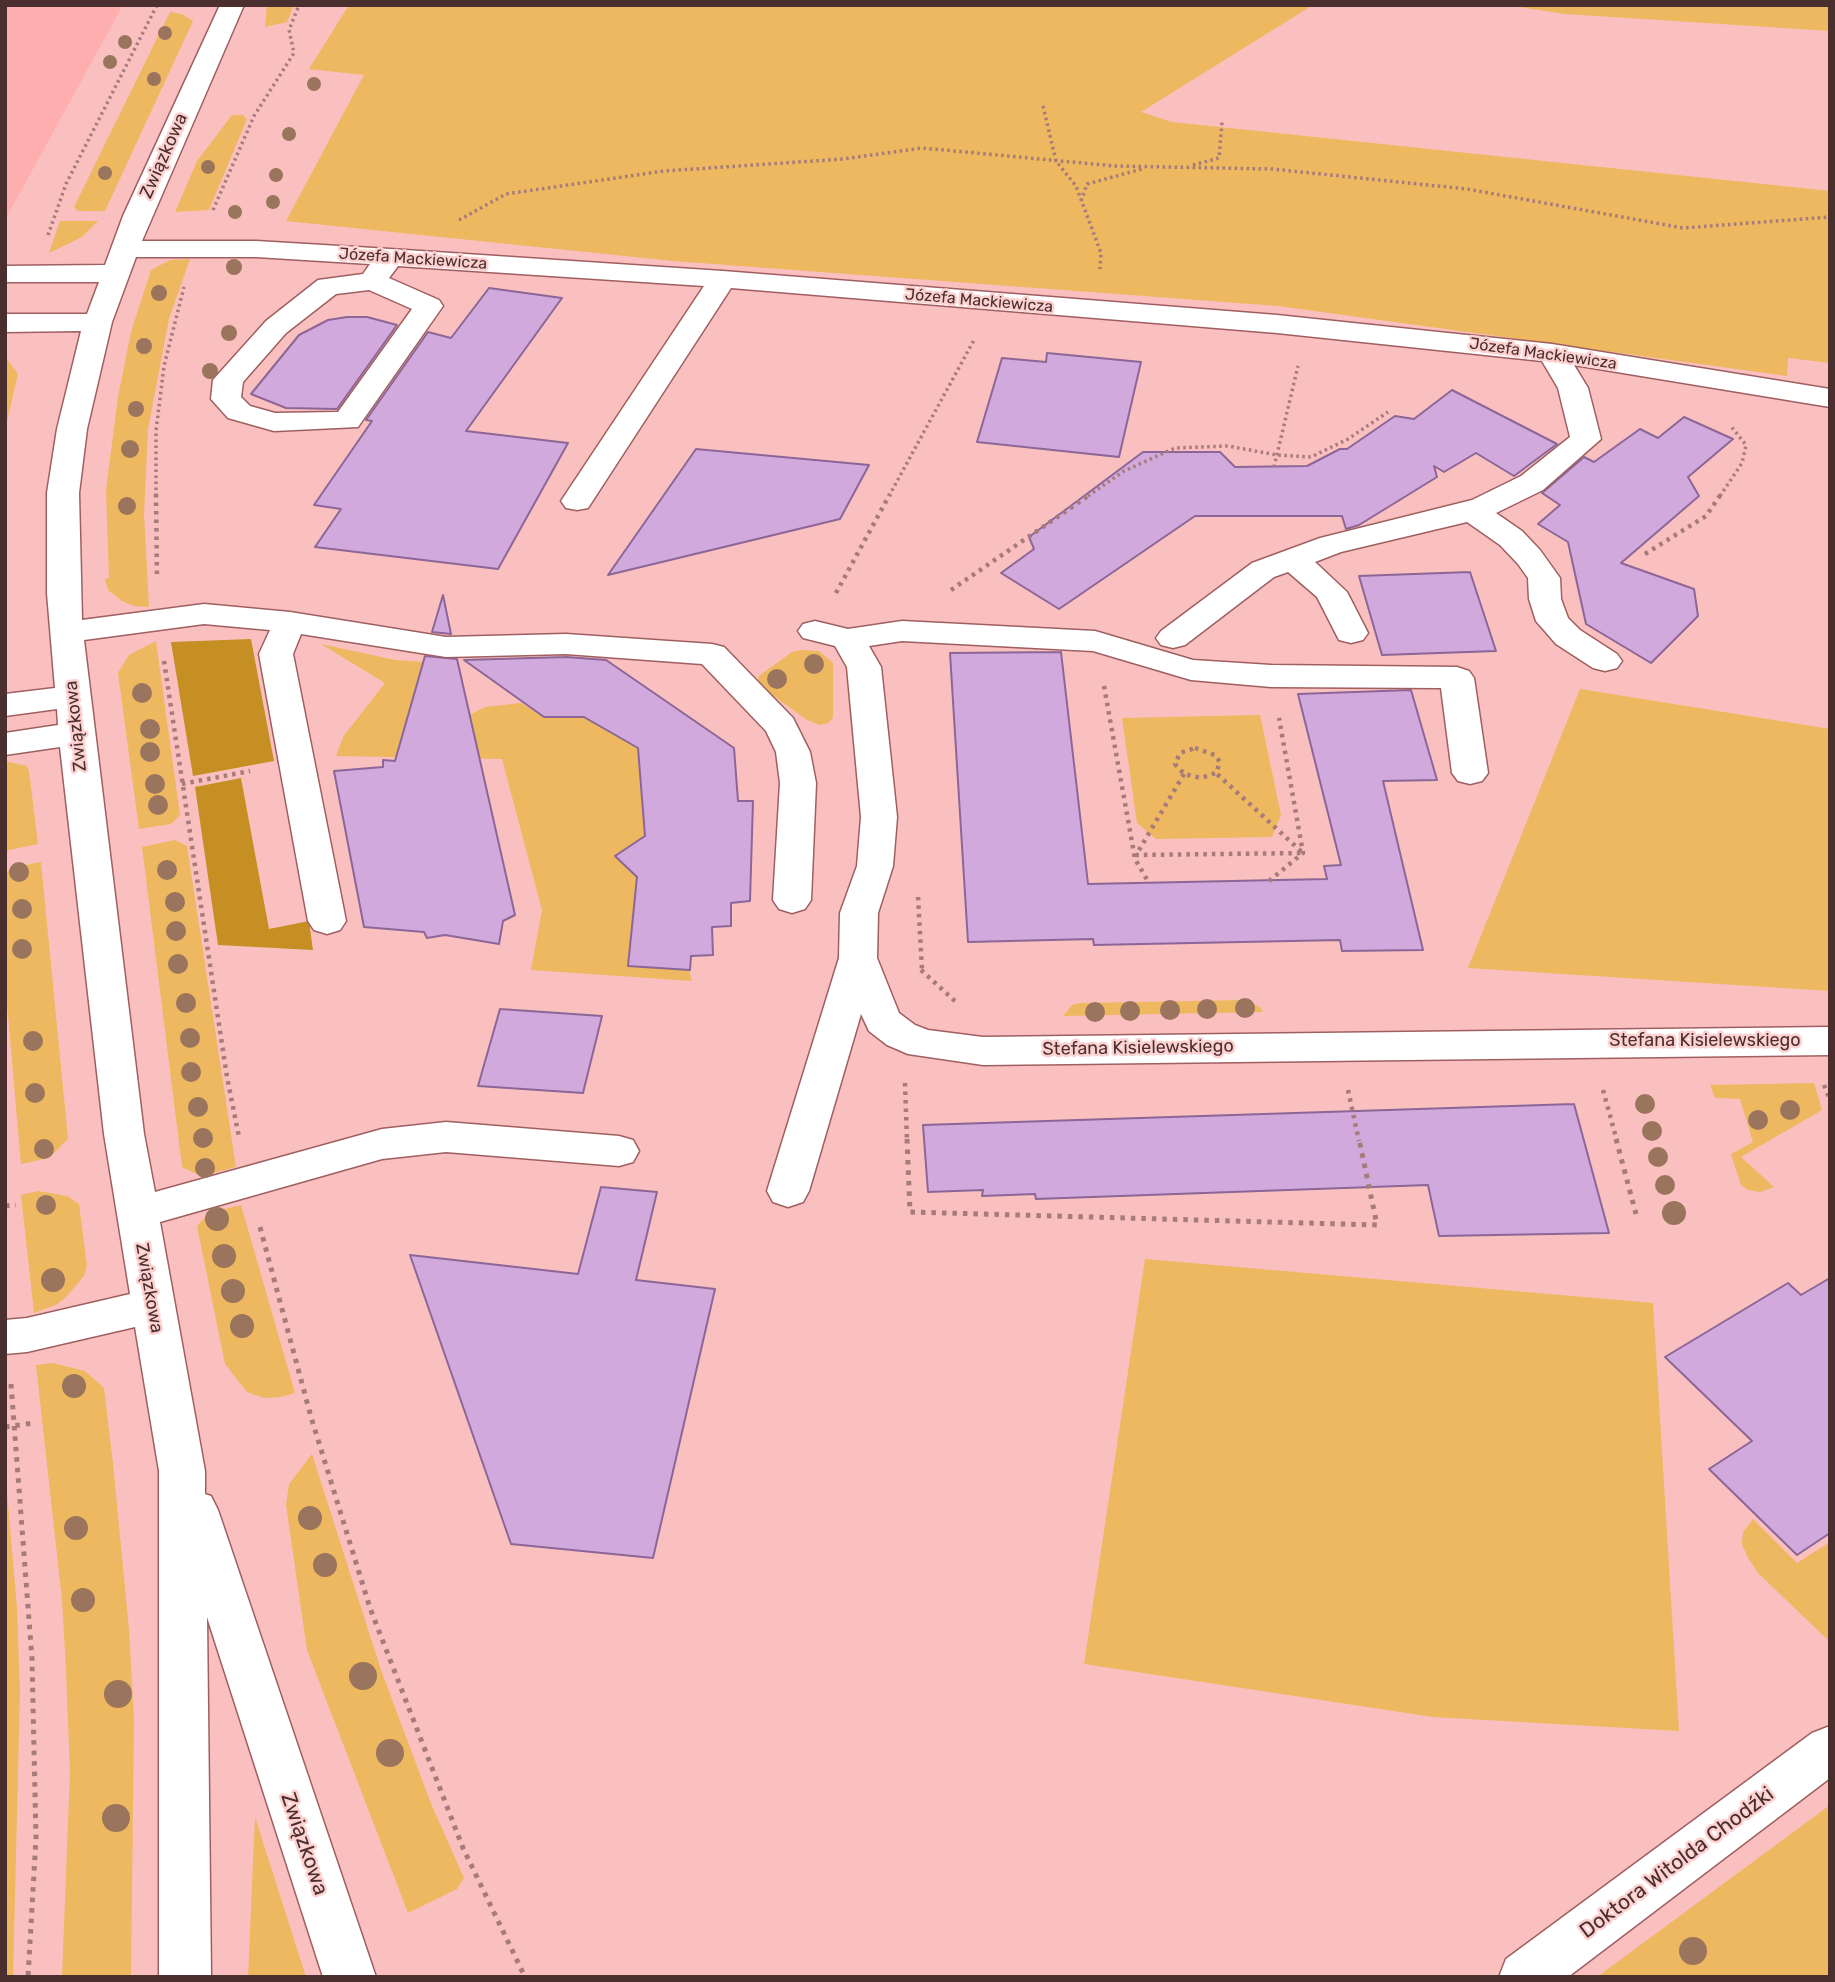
<!DOCTYPE html>
<meta charset="utf-8">
<style>
body{margin:0}
#map{position:relative;width:1835px;height:1982px;overflow:hidden;background:#fac0bf;font-family:Rubik,sans-serif}
canvas{display:block}
.frame{position:absolute;inset:0;border:7px solid #4b2f2f;pointer-events:none}
</style>
<div id="map">
<canvas width="1835" height="1982"></canvas>
<div class="frame"></div>
</div>
<script>
const c = document.querySelector('canvas').getContext('2d');
c.lineJoin = 'round';
function fill(path, color) {
  c.fillStyle = color;
  c.fill(path, 'evenodd');
}
function shape(rows) {
  const path = new Path2D();
  for (const r of rows) {
    path.moveTo(r[0], r[1]);
    for (let i = 2; i < r.length; i += 2) path.lineTo(r[i], r[i + 1]);
  }
  return path;
}
function stroke(path, color, width, dash) {
  c.strokeStyle = color;
  c.lineWidth = width;
  c.lineCap = dash ? 'butt' : 'round';
  c.setLineDash(dash || []);
  c.stroke(path);
}
function write(font, color, halo, rows, align = 'center') {
  c.font = font + ' Rubik,sans-serif';
  c.lineWidth = 5;
  c.setLineDash([]);
  c.textBaseline = 'middle';
  c.strokeStyle = halo;
  c.fillStyle = color;
  for (const [text, x, y, turn = 0] of rows) {
    c.save();
    c.translate(x, y);
    c.rotate((+turn || 0) * Math.PI / 180);
    c.textAlign = isNaN(turn) ? turn : align;
    if (halo) c.strokeText(text, 0, 0);
    c.fillText(text, 0, 0);
    c.restore();
  }
}
fill(shape([
 [5,5,123,5,5,220]
]), '#feaeae');
fill(shape([
 [267,5,294,5,287,22,265,27],
 [349,5,1313,5,1141,112,1172,122,1830,191,1830,363,1788,358,1787,376,1278,306,673,261,286,221,364,75,309,69],
 [1506,5,1830,5,1830,31,1565,14],
 [170,12,182,14,193,21,105,211,78,211,74,207],
 [232,115,243,115,247,119,209,210,175,212,197,161],
 [60,221,98,221,82,237,49,253],
 [190,259,169,319,148,429,144,514,149,607,134,606,122,601,108,590,105,579,109,578,106,490,118,397,131,332,151,270,170,260],
 [5,356,18,374,5,430],
 [156,641,180,815,171,824,139,829,118,673,129,655],
 [321,644,395,660,423,662,409,711,433,724,456,722,485,707,521,703,544,717,563,718,574,711,654,757,640,768,641,784,662,792,649,881,634,909,628,965,689,970,692,981,531,970,542,910,502,759,336,756,343,737,385,683],
 [801,650,819,651,833,663,833,718,828,723,820,725,807,720,757,684,759,676,792,652],
 [1580,689,1830,729,1830,991,1468,968],
 [1260,715,1281,815,1272,837,1156,839,1137,823,1122,718],
 [5,761,27,766,29,771,38,844,5,851],
 [175,840,187,846,236,1167,201,1176,182,1167,142,847],
 [41,862,68,1139,49,1158,21,1164,5,981,5,874,11,868],
 [1246,1000,1260,1007,1263,1012,1063,1016,1072,1005,1080,1003],
 [1814,1083,1822,1110,1741,1157,1774,1187,1760,1192,1748,1190,1741,1185,1731,1154,1753,1142,1740,1099,1715,1098,1710,1085],
 [38,1191,67,1196,79,1204,87,1266,84,1276,65,1298,56,1305,34,1313,21,1195],
 [241,1205,295,1393,281,1397,264,1398,247,1392,225,1364,197,1226,209,1213],
 [1145,1259,1653,1303,1679,1731,1433,1717,1084,1664],
 [53,1363,85,1371,104,1388,113,1464,129,1629,134,1720,131,1977,62,1977,70,1772,66,1670,62,1600,36,1365],
 [312,1454,381,1670,432,1806,464,1878,457,1889,408,1913,307,1650,286,1505,289,1484],
 [5,1468,17,1609,20,1692,13,1977,5,1977],
 [1753,1519,1797,1563,1830,1542,1830,1642,1759,1574,1748,1558,1742,1544,1743,1532],
 [1830,1805,1830,1977,1597,1977],
 [255,1817,306,1977,248,1977]
]), '#edb85f');
fill(shape([
 [251,639,274,761,193,776,171,642],
 [241,778,269,929,309,921,313,950,218,945,195,787]
]), '#c58f23');
const building = shape([
 [489,288,562,298,466,431,568,443,498,569,315,547,341,509,314,505,372,421,366,420,428,332,451,338,489,288],
 [347,317,367,317,397,325,337,409,286,408,251,394,299,335,328,320,347,317],
 [1047,353,1141,362,1119,457,977,442,1002,358,1046,362,1047,353],
 [1452,390,1557,444,1514,476,1476,453,1444,472,1434,466,1437,477,1359,525,1346,529,1342,516,1195,516,1059,609,1001,573,1034,549,1029,537,1143,452,1220,452,1235,467,1307,466,1340,449,1347,449,1395,416,1414,419,1452,390],
 [1684,417,1733,439,1688,477,1699,496,1621,563,1694,589,1698,616,1651,663,1586,624,1568,542,1538,524,1560,505,1542,493,1584,457,1594,462,1640,429,1658,438,1684,417],
 [696,449,869,465,840,519,608,575,696,449],
 [1470,572,1496,651,1382,655,1359,576,1470,572],
 [443,595,451,634,432,632,443,595],
 [1061,652,1088,884,1327,879,1324,866,1341,865,1298,694,1411,690,1437,780,1383,781,1423,950,1342,951,1340,940,1094,945,1093,939,968,942,950,653,1061,652],
 [425,656,457,659,515,915,503,921,499,944,445,935,427,938,424,932,364,927,334,771,383,767,383,760,395,761,425,656],
 [566,657,606,660,734,748,738,801,753,801,750,901,731,903,731,926,712,927,713,955,691,956,690,970,628,966,637,877,615,856,645,836,638,748,584,717,544,717,464,660,566,657],
 [500,1009,602,1016,583,1093,478,1086,500,1009],
 [1574,1104,1609,1233,1439,1236,1428,1185,1036,1199,1035,1194,982,1196,983,1190,928,1192,923,1125,1574,1104],
 [601,1187,657,1192,636,1280,715,1289,653,1558,511,1544,410,1255,578,1274,601,1187],
 [1830,1278,1830,1533,1797,1555,1709,1469,1752,1441,1665,1357,1788,1283,1801,1295,1830,1278]
]);
fill(building, '#d2a9dd');
stroke(building, '#8c6697', 2);
const minor = shape([
 [220,5,244,5,142,241,256,241,390,249,723,271,1277,315,1552,344,1830,389,1830,407,1574,365,1588,388,1601,439,1543,490,1496,513,1522,531,1540,550,1560,578,1561,599,1568,618,1580,630,1617,654,1622,661,1617,668,1605,671,1593,668,1556,644,1536,621,1529,599,1528,578,1518,564,1500,545,1467,522,1341,552,1315,562,1347,592,1368,633,1363,640,1351,643,1339,640,1317,597,1288,572,1274,577,1185,645,1173,648,1161,645,1156,638,1161,631,1252,563,1320,538,1472,500,1521,476,1570,437,1558,388,1542,361,1277,333,731,288,588,508,577,510,566,508,561,501,704,286,398,266,389,278,439,300,443,306,358,427,274,431,228,418,211,399,213,380,266,321,318,280,363,274,370,264,256,257,136,257,112,322,87,429,79,493,82,620,204,604,290,612,446,637,566,634,712,644,724,647,793,718,810,752,816,783,811,900,805,909,792,913,779,909,773,900,780,783,776,752,766,731,702,664,566,654,446,657,301,634,293,654,346,921,340,930,327,934,314,930,308,921,259,654,270,630,204,624,84,640,144,1134,155,1192,382,1129,446,1122,619,1136,633,1140,639,1151,633,1162,619,1166,446,1152,382,1159,160,1222,205,1471,205,1494,211,1496,218,1510,376,1977,323,1977,207,1617,211,1977,159,1977,159,1471,135,1327,27,1352,5,1354,5,1320,27,1318,130,1294,104,1134,60,747,5,755,5,733,58,725,57,709,5,716,5,694,55,688,47,593,47,493,57,429,81,331,5,332,5,314,87,314,99,282,5,282,5,266,105,265,123,216,220,5],
 [369,290,412,309,338,412,275,413,250,406,241,397,243,382,286,333,336,294,369,290],
 [815,621,848,629,902,621,1095,631,1193,660,1271,665,1457,667,1469,671,1474,678,1488,773,1482,781,1470,784,1458,781,1452,773,1441,688,1271,687,1191,680,1093,651,902,641,869,646,881,667,897,817,893,866,878,913,877,958,899,1013,915,1025,928,1030,983,1037,1830,1027,1830,1055,983,1065,908,1054,887,1045,869,1031,861,1014,809,1191,803,1202,788,1207,773,1202,767,1191,839,958,840,913,857,866,861,817,847,667,835,646,803,638,798,631,803,624,815,621],
 [1830,1726,1830,1778,1568,1977,1499,1977,1506,1959,1812,1733,1830,1726]
]);
stroke(minor, '#9f5f60', 3);
stroke(shape([
 [1043,106,1056,161,1076,186,1101,253,1100,269],
 [1193,165,1219,158,1222,122],
 [1081,201,1087,184,1142,169],
 [213,210,254,116,294,53,289,30,299,5],
 [459,220,506,194,664,171,843,159,922,148,1115,166,1272,169,1467,189,1683,228,1830,217],
 [48,235,66,184,157,5],
 [1274,467,1298,366],
 [156,496,156,431,164,366,184,287],
 [889,496,974,340],
 [1088,496,1124,471,1175,448,1228,446,1277,455,1311,457,1348,439,1388,412],
 [1720,496,1742,463,1746,445,1730,425]
]), '#a67b7a', 3.5, [2.5, 3.5]);
stroke(shape([
 [156,494,157,579],
 [1645,554,1706,516,1721,494],
 [951,590,1091,494],
 [836,593,890,494],
 [164,661,227,1077,239,1137],
 [1104,686,1135,859,1149,883],
 [1195,748,1215,755,1220,762,1216,773,1201,778,1184,774,1175,764,1180,753,1195,748],
 [1184,774,1136,855,1303,853,1216,773],
 [182,784,250,771],
 [1269,881,1303,853,1279,718],
 [918,897,922,970],
 [921,970,956,1002],
 [905,1083,907,1141],
 [1824,1085,1830,1100],
 [1348,1090,1359,1141],
 [1603,1090,1617,1141]
]), '#a67b7a', 4.5, [3.5, 5]);
stroke(shape([
 [907,1139,910,1212,1377,1225,1359,1139],
 [1616,1139,1636,1214],
 [5,1206,16,1205],
 [260,1227,311,1417,370,1608,463,1848,525,1977],
 [11,1384,32,1659,36,1838,28,1977],
 [5,1427,34,1423]
]), '#a67b7a', 5, [4.5, 6]);
fill(minor, '#fff');
c.fillStyle = '#9a745c';
for (const [x, y, r] of [
 [165,33,7],
 [125,42,7],
 [110,62,7],
 [154,79,7],
 [314,84,7],
 [289,134,7],
 [208,167,7],
 [105,173,7],
 [276,175,7],
 [273,202,7],
 [235,212,7],
 [234,267,8],
 [159,293,8],
 [229,333,8],
 [144,346,8],
 [210,371,8],
 [136,409,8],
 [130,449,9],
 [127,506,9],
 [814,664,10],
 [777,679,10],
 [142,693,10],
 [150,729,10],
 [150,752,10],
 [155,784,10],
 [158,805,10],
 [167,870,10],
 [19,872,10],
 [175,902,10],
 [22,909,10],
 [176,931,10],
 [22,949,10],
 [178,964,10],
 [186,1003,10],
 [1245,1008,10],
 [1207,1009,10],
 [1170,1010,10],
 [1130,1011,10],
 [1095,1012,10],
 [190,1038,10],
 [33,1041,10],
 [191,1072,10],
 [35,1093,10],
 [1645,1104,10],
 [198,1107,10],
 [1790,1110,10],
 [1758,1120,10],
 [1652,1131,10],
 [203,1138,10],
 [44,1149,10],
 [1658,1157,10],
 [205,1168,10],
 [1665,1185,10],
 [46,1205,10],
 [1674,1213,12],
 [217,1219,12],
 [224,1256,12],
 [53,1280,12],
 [233,1291,12],
 [242,1326,12],
 [74,1386,12],
 [310,1518,12],
 [76,1528,12],
 [325,1565,12],
 [83,1600,12],
 [363,1676,14],
 [118,1694,14],
 [390,1753,14],
 [116,1818,14],
 [1693,1951,14]
]) {
  c.beginPath();
  c.arc(x, y, r, 0, 2 * Math.PI);
  c.fill();
}
write('16px', '#4b2f2f', '#fed1d1', [
 ["Józefa Mackiewicza",413,259,4],
 ["Józefa Mackiewicza",979,301,5],
 ["Józefa Mackiewicza",1543,354,8]
]);
write('18px', '#4b2f2f', '#fed1d1', [
 ["Związkowa",164,156,-66],
 ["Związkowa",76,726,-96],
 ["Stefana Kisielewskiego",1705,1041],
 ["Stefana Kisielewskiego",1138,1048,-1],
 ["Związkowa",149,1288,80]
]);
write('21px', '#4b2f2f', '#fed1d1', [
 ["Związkowa",304,1844,71],
 ["Doktora Witolda Chodźki",1677,1863,-37]
]);
</script>
